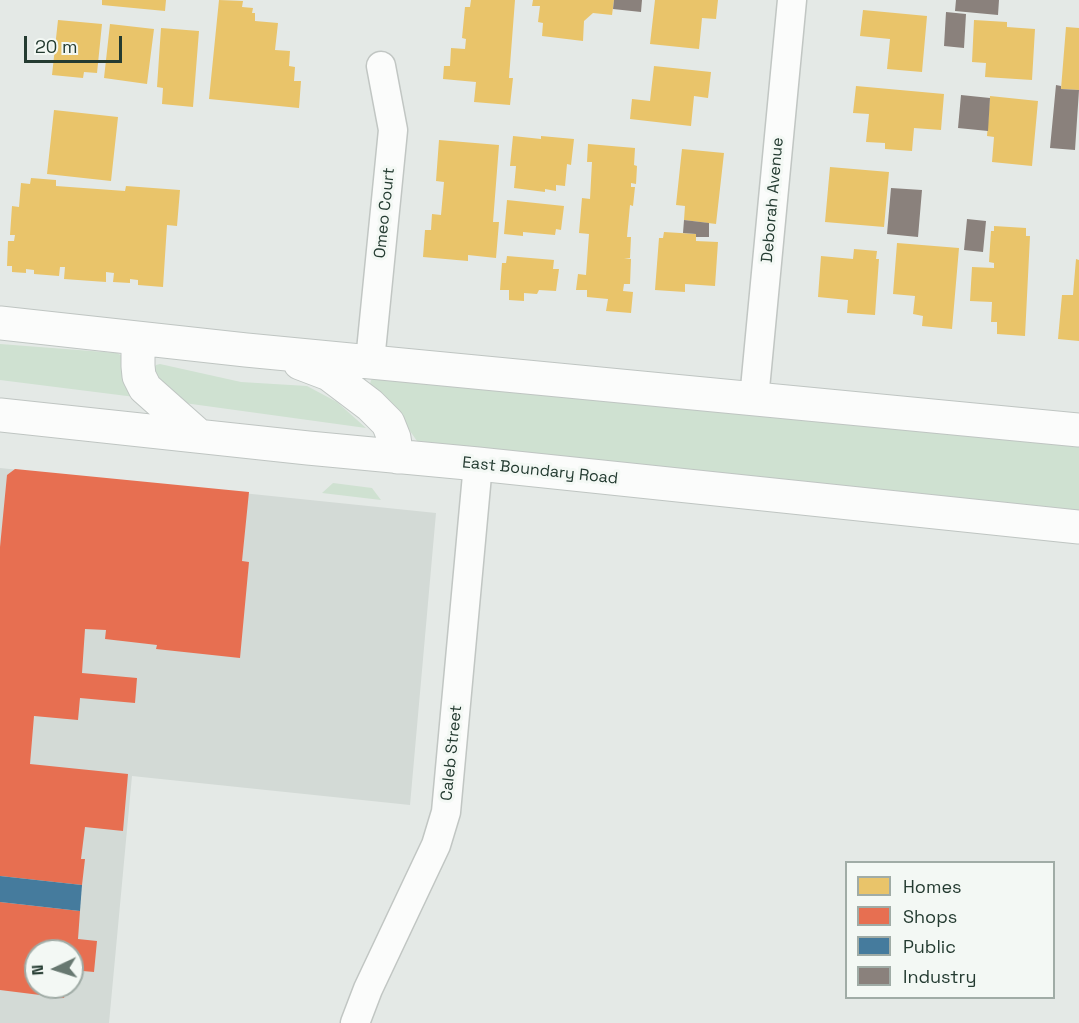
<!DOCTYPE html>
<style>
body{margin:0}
#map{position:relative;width:1079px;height:1023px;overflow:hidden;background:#e4e9e6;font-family:"Space Grotesk",sans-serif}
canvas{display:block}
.legend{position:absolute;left:845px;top:861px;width:210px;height:138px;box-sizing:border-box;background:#f3f8f4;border:2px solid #a0aca6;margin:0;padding:8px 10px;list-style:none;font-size:18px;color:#243b31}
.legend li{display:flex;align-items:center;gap:12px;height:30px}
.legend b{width:30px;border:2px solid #a0aca6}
.north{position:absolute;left:24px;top:939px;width:60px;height:60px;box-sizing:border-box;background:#f3f8f4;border:2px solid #a0aca6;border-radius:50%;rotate:266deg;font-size:16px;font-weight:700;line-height:24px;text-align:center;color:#243b31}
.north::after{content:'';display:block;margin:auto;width:21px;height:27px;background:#677870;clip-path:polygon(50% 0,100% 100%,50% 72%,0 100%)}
.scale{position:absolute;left:24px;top:36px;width:98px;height:27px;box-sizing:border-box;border:3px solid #243b31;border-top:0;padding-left:8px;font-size:18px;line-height:21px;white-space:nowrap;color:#243b31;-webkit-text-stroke:4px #f3f8f4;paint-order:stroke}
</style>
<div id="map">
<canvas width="1079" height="1023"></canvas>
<ul class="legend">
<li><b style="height:16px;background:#e9c46a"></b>Homes</li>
<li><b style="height:16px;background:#e76f51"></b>Shops</li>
<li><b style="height:16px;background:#457b9d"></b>Public</li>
<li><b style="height:16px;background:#8a817c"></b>Industry</li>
</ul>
<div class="north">N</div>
<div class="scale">20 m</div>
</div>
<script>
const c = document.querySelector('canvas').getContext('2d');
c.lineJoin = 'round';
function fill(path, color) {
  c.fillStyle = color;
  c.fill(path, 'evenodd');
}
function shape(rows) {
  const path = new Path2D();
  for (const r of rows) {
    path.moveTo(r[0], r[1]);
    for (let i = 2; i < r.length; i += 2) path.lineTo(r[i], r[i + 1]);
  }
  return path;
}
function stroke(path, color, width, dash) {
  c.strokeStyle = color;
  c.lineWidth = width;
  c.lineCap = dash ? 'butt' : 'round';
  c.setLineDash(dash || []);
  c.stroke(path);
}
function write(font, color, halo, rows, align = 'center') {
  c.font = font + ' "Space Grotesk",sans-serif';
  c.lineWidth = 6;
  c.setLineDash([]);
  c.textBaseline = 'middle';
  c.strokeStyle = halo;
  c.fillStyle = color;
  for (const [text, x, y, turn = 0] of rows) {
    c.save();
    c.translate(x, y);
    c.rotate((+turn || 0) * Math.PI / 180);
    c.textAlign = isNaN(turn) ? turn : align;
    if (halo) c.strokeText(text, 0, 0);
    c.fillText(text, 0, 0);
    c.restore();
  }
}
fill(shape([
 [0,468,436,513,410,805,132,776,109,1023,0,1023],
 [36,951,72,951,72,987,36,987]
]), '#d3dad6');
fill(shape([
 [0,344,117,353,126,358,135,397,0,380],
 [160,364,241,382,307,386,337,402,366,428,177,402,151,372,156,365],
 [375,378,1079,445,1079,510,417,441,393,407,370,384,371,380],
 [333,483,372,488,381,500,322,493]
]), '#cfe1d1');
fill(shape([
 [102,0,166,0,165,11,102,5],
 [219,0,243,1,242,7,253,8,252,13,255,13,255,21,278,23,275,50,290,51,289,66,295,67,294,81,301,81,299,108,209,99],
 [471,0,515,0,509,78,513,78,510,105,474,102,476,82,443,79,444,66,450,66,451,48,465,49,466,39,462,38,465,7,470,7],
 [533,0,614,0,612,15,593,13,584,21,583,41,542,36,543,23,538,22,540,6,532,6],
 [655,0,718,0,716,19,702,18,699,49,650,44],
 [863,10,927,16,922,72,887,69,890,39,860,36],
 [58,20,102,24,97,73,84,72,83,78,52,75],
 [974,20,1007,22,1007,27,1035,29,1032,80,985,77,986,63,972,62],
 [110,24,154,29,147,84,104,78],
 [1066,27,1079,28,1079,90,1061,89],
 [161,28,199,31,193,107,162,104,163,88,157,87],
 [654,66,711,72,708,98,694,96,691,126,630,119,632,99,650,101],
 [856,86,944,94,941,130,914,128,912,151,885,149,885,143,866,142,869,114,853,113],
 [990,96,1038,101,1032,166,992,162,994,137,987,136],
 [54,110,118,117,111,181,47,174],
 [513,136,541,139,541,136,574,139,571,165,567,164,565,186,556,185,556,191,545,189,545,192,514,188,516,166,510,166],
 [439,140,499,145,493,222,499,222,496,258,468,255,468,261,423,257,425,230,431,230,432,214,441,215,444,182,436,181],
 [588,144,635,148,634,165,637,166,636,184,631,183,631,187,635,187,633,206,630,205,627,237,631,237,630,258,624,258,631,259,630,284,624,284,623,291,633,292,631,313,606,311,608,299,587,297,587,290,576,290,578,274,586,275,589,234,579,233,582,198,590,199,592,162,587,162],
 [682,149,724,153,716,224,684,220,685,206,676,205],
 [830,167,889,172,884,227,825,222],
 [31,178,56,180,56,186,125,191,126,186,180,190,177,226,167,225,163,287,138,285,138,280,130,279,130,283,113,282,114,273,106,272,106,282,64,279,65,267,60,267,59,276,34,274,34,270,26,269,26,273,12,272,12,266,7,266,8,241,14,241,15,235,10,235,12,206,19,207,21,183,30,184],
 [507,200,564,206,561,230,556,229,555,235,523,232,523,236,504,234],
 [994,226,1026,228,1026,236,1030,236,1025,336,997,334,997,322,991,322,992,302,970,301,972,267,994,268,994,263,989,262,991,231,994,231],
 [664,232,696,234,696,241,718,242,715,286,685,284,685,292,655,290,659,238,663,238],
 [897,243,959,248,952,329,922,326,923,316,913,314,915,296,893,294],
 [854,249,877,251,876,259,879,259,875,315,847,313,848,300,818,297,821,256,853,259],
 [507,256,554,260,553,269,559,269,556,291,539,290,537,294,524,293,524,301,509,300,509,290,500,290,502,263,506,263],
 [1076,259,1079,260,1079,341,1058,339,1062,295,1073,295]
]), '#e9c46a');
fill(shape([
 [15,469,249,492,242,561,249,562,240,658,156,649,157,645,105,639,106,630,85,629,82,673,137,678,135,703,80,698,78,720,34,716,30,764,128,774,123,831,85,827,81,859,85,859,82,885,0,876,0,547,7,475],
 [0,902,80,911,78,939,97,941,94,972,72,970,72,951,36,951,36,987,66,987,64,998,0,990]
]), '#e76f51');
fill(shape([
 [0,876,82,885,80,911,0,902]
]), '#457b9d');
fill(shape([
 [614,0,642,0,641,12,613,9],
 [956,0,999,0,998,15,955,11],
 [946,12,966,14,964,48,944,46],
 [1056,85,1061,86,1061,89,1079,90,1075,150,1050,148],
 [961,95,990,98,988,131,958,128],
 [891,188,922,190,918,237,887,234],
 [967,219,986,221,983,252,964,250],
 [684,220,709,223,709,237,696,237,696,234,683,233]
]), '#8a817c');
const street = shape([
 [370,361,393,130,381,66],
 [754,399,792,0],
 [355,1023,368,989,436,845,446,812,478,464]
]);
const secondary = shape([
 [0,323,246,350,1079,430],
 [144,340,138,353,138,366,139,376,145,388,199,436],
 [300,363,329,374,370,405,388,423,394,438,397,457],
 [0,415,308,448,478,464,1079,527]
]);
stroke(street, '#c1c6c3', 31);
stroke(secondary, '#bfc5c2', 35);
stroke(street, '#fbfcfb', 28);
stroke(secondary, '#fbfcfb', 33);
write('16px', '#243b31', '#f3f8f4', [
 ["Deborah Avenue",773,200,-85],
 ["Omeo Court",385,213,-84],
 ["East Boundary Road",540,471,6],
 ["Caleb Street",452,753,-84]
]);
</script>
